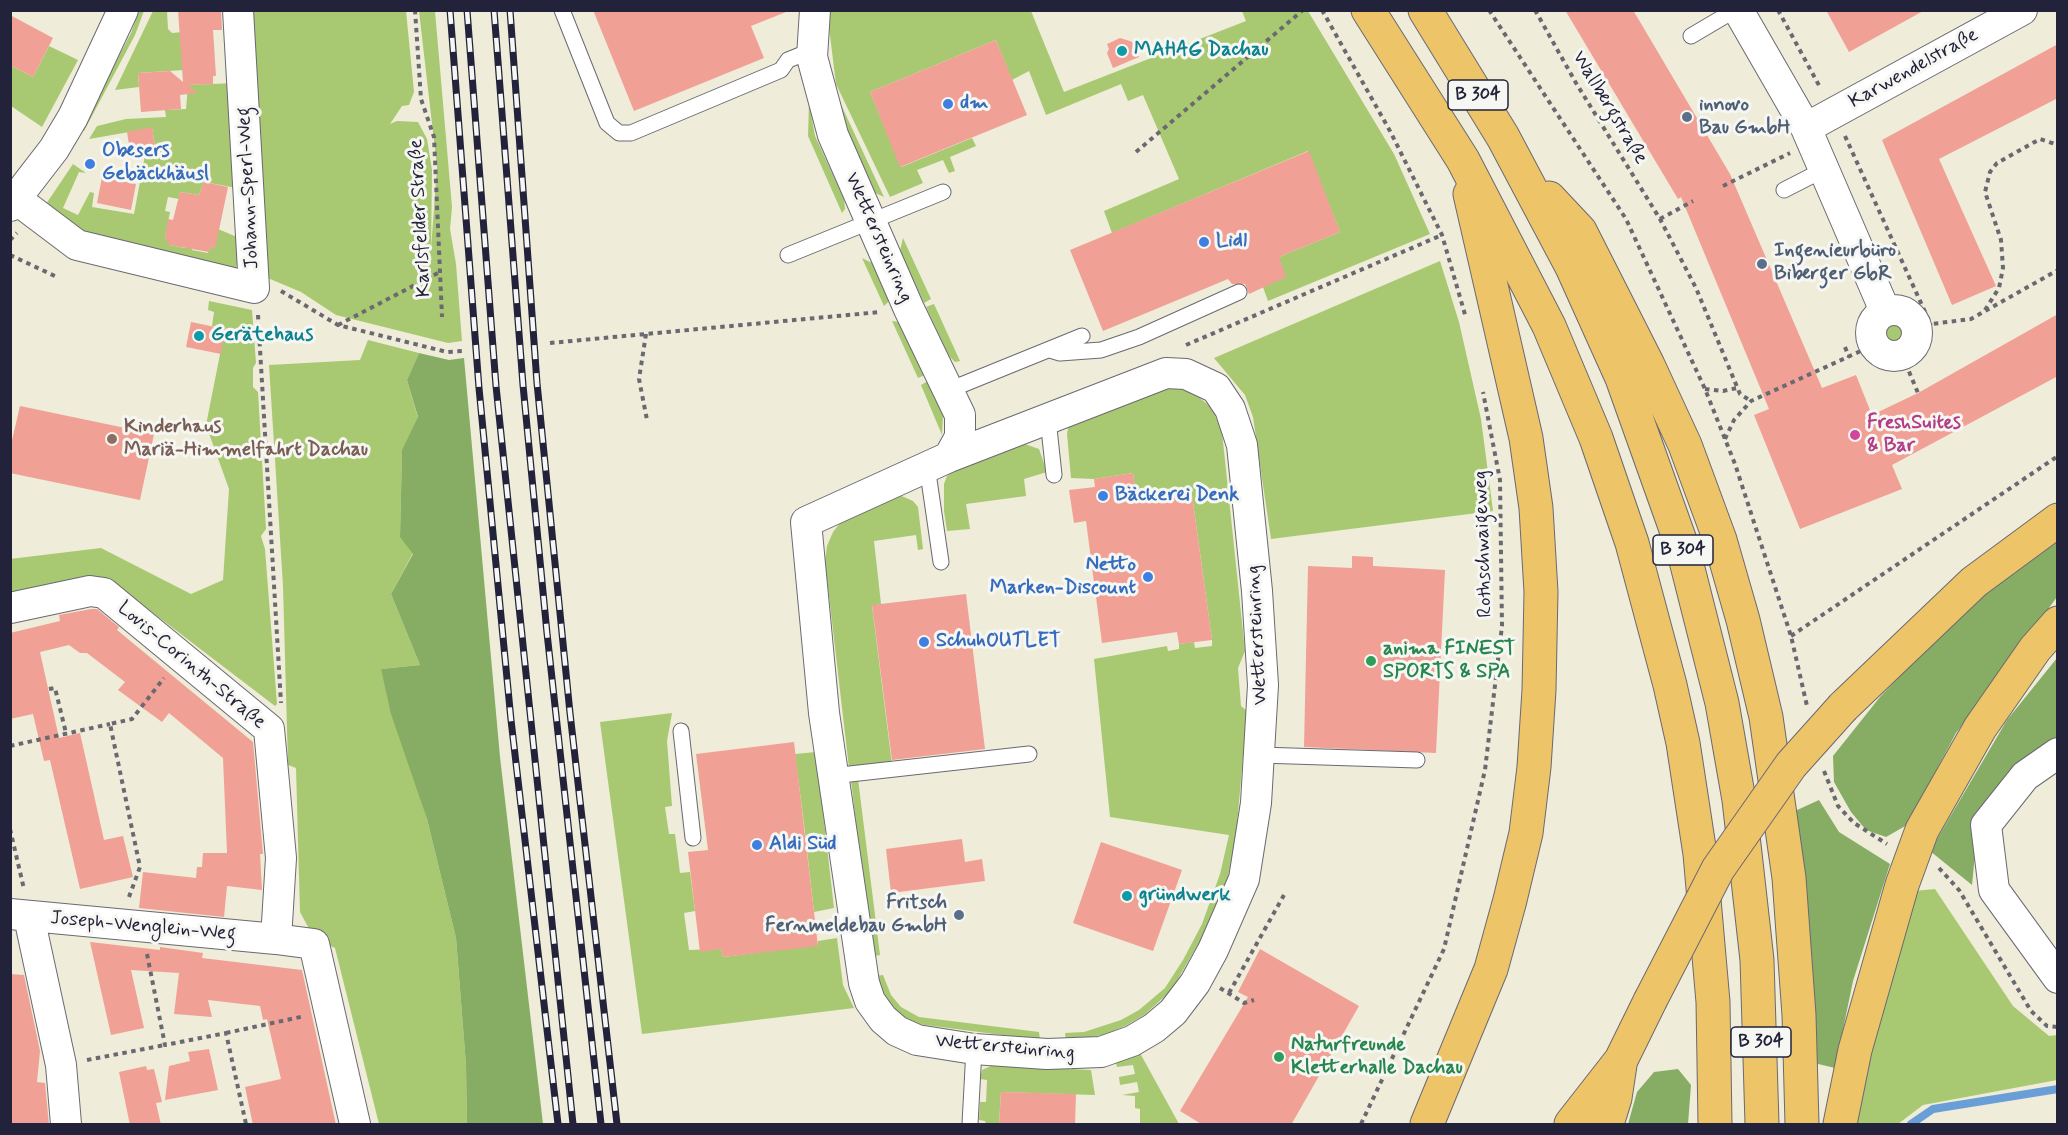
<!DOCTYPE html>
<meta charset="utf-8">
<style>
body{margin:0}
#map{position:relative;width:2068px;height:1135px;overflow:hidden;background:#efecd9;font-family:Mynerve,sans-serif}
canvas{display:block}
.frame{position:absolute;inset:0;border:12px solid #22223b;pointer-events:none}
</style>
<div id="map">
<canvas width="2068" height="1135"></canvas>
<div class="frame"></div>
</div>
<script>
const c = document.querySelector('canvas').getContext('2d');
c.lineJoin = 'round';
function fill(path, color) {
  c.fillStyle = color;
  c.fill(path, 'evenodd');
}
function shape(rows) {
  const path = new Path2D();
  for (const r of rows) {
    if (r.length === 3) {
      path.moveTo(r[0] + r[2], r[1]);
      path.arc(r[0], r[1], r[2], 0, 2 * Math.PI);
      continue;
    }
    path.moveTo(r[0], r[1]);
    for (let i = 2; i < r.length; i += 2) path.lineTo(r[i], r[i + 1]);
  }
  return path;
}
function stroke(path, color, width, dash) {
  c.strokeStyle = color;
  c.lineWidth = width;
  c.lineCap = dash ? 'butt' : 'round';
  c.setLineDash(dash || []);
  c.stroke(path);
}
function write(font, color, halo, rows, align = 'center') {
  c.font = font + ' Mynerve,sans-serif';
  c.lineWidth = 6;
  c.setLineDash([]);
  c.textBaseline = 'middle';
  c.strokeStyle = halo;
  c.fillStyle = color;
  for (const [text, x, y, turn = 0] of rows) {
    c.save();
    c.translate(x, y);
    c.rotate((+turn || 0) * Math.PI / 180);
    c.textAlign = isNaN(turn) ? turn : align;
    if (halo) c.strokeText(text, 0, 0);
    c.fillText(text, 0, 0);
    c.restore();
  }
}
fill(shape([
 [139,11,144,11,135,35,84,131,81,129,131,33],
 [153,11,167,11,168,29,172,33,194,31,184,70,138,73,139,87,115,90],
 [245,11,406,11,414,92,409,105,402,106,390,124,397,121,418,122,427,139,432,170,431,249,437,167,419,11,435,11,452,207,450,229,456,264,462,341,448,343,336,315,301,292,263,276],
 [827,11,1031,11,1064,92,1246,21,1242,11,1308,11,1394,154,1430,234,1268,301,1263,287,1279,257,1340,232,1308,151,1112,233,1104,211,1179,179,1143,95,1128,101,1121,84,1046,115,1029,71,1012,80,996,40,870,92,901,167,972,138,976,146,950,157,955,171,949,173,943,160,917,170,923,183,890,197,836,84],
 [49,46,78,60,42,127,11,106,10,65,33,77],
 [235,83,242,189,204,182,199,195,180,192,179,199,168,197,165,211,170,212,165,237,170,245,185,248,192,244,192,250,208,253,210,247,214,248,218,229,244,240,235,271,68,227,46,204,73,164,86,173,79,172,63,208,78,215,90,192,94,193,92,207,134,214,145,155,156,152,152,128,89,139,97,126,126,119,166,117,165,110,186,109,188,85],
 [837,96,884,197,873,192,843,128],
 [809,102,815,136,844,199,845,209,842,213,808,136],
 [903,238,931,299,924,303,900,251],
 [862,258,874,264,889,301,884,306],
 [1440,261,1459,322,1481,419,1493,511,1271,539,1253,417,1245,395,1214,358],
 [209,301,252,310,256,363,253,368,253,387,258,392,266,529,261,536,265,549,277,704,275,706,110,580,11,601,10,559,101,548,191,594,223,580,229,489,206,425,225,329,212,326,214,312,208,310],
 [934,304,960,361,955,362,949,356,926,307],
 [1895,334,16],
 [892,321,899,322,925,375,918,378],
 [368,340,419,353,407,380,418,418,402,451,400,536,413,553,391,594,420,665,381,669,427,819,456,938,466,1065,467,1124,379,1124,335,948,314,938,300,912,296,768,288,765,283,586,269,365,360,360],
 [928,381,943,415,942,435,921,385],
 [1159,387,1180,388,1195,394,1212,408,1222,432,1245,651,1238,668,1241,706,1247,711,1236,836,1228,876,1209,925,1171,991,1144,1015,1125,1026,1104,1035,1066,1040,1065,1033,1084,1032,1121,1020,1139,1010,1165,988,1183,960,1202,924,1220,874,1229,835,1110,817,1094,659,1167,646,1168,651,1179,649,1179,644,1194,642,1195,648,1212,646,1212,640,1192,495,1137,502,1133,473,1094,479,1071,478,1067,434,1069,424],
 [1022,443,1039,449,1047,472,1024,479,1026,496,966,504,970,529,947,531,944,511,944,484,947,476,953,471],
 [897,494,913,501,918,507,923,549,918,550,916,535,874,541,881,604,872,606,892,764,849,768,825,561,827,546,833,532,844,518],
 [672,713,667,741,672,806,665,807,669,834,675,834,680,873,690,872,695,911,684,913,689,950,721,949,723,957,818,945,818,941,837,938,843,985,854,1008,642,1034,600,722],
 [816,752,826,838,806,840,795,754],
 [858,779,880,955,871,957,851,780],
 [827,847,834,908,814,912,807,850],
 [1935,889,2013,1006,2049,1036,2057,1035,2057,1080,1923,1105,1898,1124,1852,1124,1914,891],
 [883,975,891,995,901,1007,919,1017,1039,1032,1040,1040,918,1024,902,1017,889,1004,874,976],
 [1140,1053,1179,1124,1140,1124,1140,1109,1135,1108,1135,1096,1122,1095,1139,1092,1137,1082,1120,1085,1119,1077,1135,1074,1133,1065,1117,1067,1116,1063],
 [993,1065,1091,1070,1095,1095,1001,1092,999,1124,986,1124,985,1121,979,1120,980,1102,986,1102,987,1080,980,1079,982,1070]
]), '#a8c971');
fill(shape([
 [419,353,449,360,464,358,500,757,543,1124,467,1124,466,1065,456,938,427,819,391,714,381,669,420,665,391,594,413,554,400,537,402,450,418,417,407,380],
 [2057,538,2057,597,1956,733,1907,825,1886,837,1866,830,1851,812,1834,782,1833,756,1880,697,1972,601],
 [2057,658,2057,741,1979,813,1972,885,1930,851,2007,720],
 [1819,800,1839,832,1890,864,1853,981,1835,1068,1814,1063,1795,811],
 [1678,1069,1691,1085,1688,1124,1628,1124,1637,1092,1654,1072]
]), '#86ad63');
stroke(shape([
 [1911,1124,1933,1109,2058,1089]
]), '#6a9ed6', 8);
fill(shape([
 [178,10,221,10,222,30,213,30,216,76,213,76,213,84,188,85,197,93,180,95,181,109,141,112,138,73,170,71,183,82],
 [593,10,785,10,786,12,751,26,764,58,634,111],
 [1565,10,1633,10,1730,174,1822,388,1856,375,1872,415,1918,393,2058,314,2058,376,1892,465,1902,489,1800,529,1754,415,1769,409,1681,197,1678,199],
 [1826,10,1925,10,1849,52],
 [10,15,53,38,33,77,10,65],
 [1120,38,1133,42,1139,57,1113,68,1107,53,1109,49,1107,44],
 [996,40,1027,115,900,167,870,92],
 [2058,44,2058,98,1939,159,1996,286,1952,305,1882,140],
 [152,127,156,153,131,157,127,132],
 [1309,151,1340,232,1279,257,1286,277,1249,294,1245,284,1232,284,1228,279,1103,331,1070,250],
 [102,177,136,184,131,210,97,203],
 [204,182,228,187,215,249,210,247,209,252,169,245,165,237,168,219,173,220,180,192,199,195],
 [191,322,225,329,221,354,186,347],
 [20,406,154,434,140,500,10,473,10,449],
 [1133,473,1137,502,1192,495,1212,640,1179,644,1177,632,1102,643,1086,521,1074,523,1069,490,1095,487,1094,479],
 [1352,556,1373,557,1373,566,1445,570,1436,753,1304,747,1308,566,1352,568],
 [966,594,985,749,892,760,872,605],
 [91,609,97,609,119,627,117,630,253,742,263,854,260,854,262,890,227,886,224,917,139,908,143,872,196,878,197,867,202,867,203,853,227,853,223,758,169,713,162,722,118,690,125,682,87,653,80,653,69,645,40,652,59,738,80,733,104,840,123,836,133,877,80,889,50,760,44,761,33,714,10,719,10,633,60,621,59,615],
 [794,742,818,946,723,957,721,949,700,952,688,852,708,850,696,754],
 [962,839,965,862,982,859,985,881,891,893,886,849],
 [1101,842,1182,870,1153,951,1073,923],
 [90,942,160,950,160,947,203,953,202,958,302,970,336,1125,253,1125,245,1087,281,1079,267,1019,263,1020,260,1006,208,1000,212,1017,174,1014,179,973,131,970,144,1028,111,1035],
 [1260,949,1359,1006,1291,1125,1203,1125,1180,1111,1248,997,1238,992],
 [10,974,24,975,40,1051,37,1082,45,1083,49,1125,10,1125],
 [209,1049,218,1090,165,1100,169,1066,190,1061,188,1052],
 [146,1066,147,1070,154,1069,162,1102,156,1103,161,1125,130,1125,119,1072],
 [1001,1092,1076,1094,1075,1125,999,1125]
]), '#f1a095');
const service = shape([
 [562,10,607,123,619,133,631,133,781,70,788,60,813,50],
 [1691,36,1735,10],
 [1784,190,1825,169],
 [788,255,943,192],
 [1050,350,1060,353,1101,350,1139,337,1239,292],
 [949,390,1082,336],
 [1048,419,1054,475],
 [927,466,941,562],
 [681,731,693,838],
 [1260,755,1417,760],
 [832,776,1029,754],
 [970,1124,974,1049]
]);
const minor = shape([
 [815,10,812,57,833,135,909,309,960,415,960,437,949,457,806,522,824,713,864,983,870,1001,883,1019,897,1031,917,1040,974,1049,1047,1054,1101,1052,1132,1041,1154,1028,1173,1012,1195,983,1213,950,1244,879,1256,803,1263,685,1257,591,1242,445,1230,409,1216,388,1186,374,1166,373,949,457],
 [1738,10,1806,128,1885,311],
 [1806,128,2022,10],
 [16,199,77,245,254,288,238,10],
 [10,206,54,149,73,117,123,10],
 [1894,333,23],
 [10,608,90,591,104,593,269,729,281,858,276,939,314,944,355,1124],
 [2058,753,2025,776,1986,825,1994,890,2058,978],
 [10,914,276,939],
 [29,917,61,1065,66,1124]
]);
const trunk = shape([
 [1368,10,1463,160,1549,326,1596,438,1632,543,1670,685,1683,743,1700,854,1713,1002,1715,1124],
 [1425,10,1503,137,1572,267,1622,378,1683,549,1722,703,1739,800,1757,960,1762,1124],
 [1549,198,1580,231,1648,365,1685,445,1720,540,1743,620,1766,717,1789,878,1799,1015,1802,1124],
 [1843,707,1974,582,2058,520],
 [1427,1124,1491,969,1510,900,1526,833,1534,767,1539,690,1541,592,1536,508,1526,438,1470,194],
 [1571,1124,1621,1060,1650,1001],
 [1607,1124,1615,1098,1620,1065],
 [1840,1124,1855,1050,1902,885,1922,830,1980,728,2035,649,2058,623]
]);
stroke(service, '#6a6972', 17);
stroke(minor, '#6a6972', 32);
stroke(trunk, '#6a6972', 35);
stroke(shape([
 [415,10,421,99,434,137,442,317],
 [1322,10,1390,131,1442,235,1466,318],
 [1489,10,1626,219,1705,389,1735,464,1791,636,1807,706],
 [1535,10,1576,83,1660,219,1696,288,1740,394,1751,401],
 [1778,10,1821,89],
 [1845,136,1931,325],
 [1136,152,1303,10],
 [1723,186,1790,153],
 [1660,219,1693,201],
 [10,240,17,233],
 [10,255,57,277],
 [281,291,338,325,447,352,463,351],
 [1985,310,1999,288,2003,268,2001,240,1985,192,1990,172,1997,163,2040,139,2058,145],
 [258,315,281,703],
 [338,325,438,273],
 [1916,326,1971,319,2058,270],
 [646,334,639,379,647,420],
 [550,343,880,312],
 [1186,345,1442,235],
 [1845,347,1849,357],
 [1902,355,1918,393],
 [1705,389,1723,391,1737,388],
 [1725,439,1734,420,1751,401,1874,345],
 [1791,636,2058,456],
 [49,689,55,688,66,733],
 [10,746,110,724],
 [1824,771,1838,806,1854,823,1887,844],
 [10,829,24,889],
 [1939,868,1959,890,2031,1011,2047,1026,2058,1027],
 [129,897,140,867,110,724,132,719,164,678],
 [147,954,165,1045,226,1033,246,1124],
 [1220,988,1244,1003,1254,1000],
 [1229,993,1284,895],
 [226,1033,305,1016],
 [87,1060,165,1045],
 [1361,1124,1444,949,1485,770,1502,626,1500,480,1483,392]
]), '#6a6972', 4, [4.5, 4.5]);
stroke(service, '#fff', 15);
stroke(minor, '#fff', 30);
stroke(trunk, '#eec469', 33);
const rail = shape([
 [450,10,479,388,511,720,558,1124],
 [467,10,496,386,573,1124],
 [494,10,523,385,547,633,601,1124],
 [510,10,537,383,570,713,617,1124]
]);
stroke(rail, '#22223b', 7);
stroke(rail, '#f6f6f2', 4.5, [14]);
const trunkBridge = shape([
 [1650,1001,1718,869,1791,765,1843,707]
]);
stroke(trunkBridge, '#6a6972', 35, []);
stroke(trunkBridge, '#eec469', 33);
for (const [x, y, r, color] of [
 [1122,51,6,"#0f9aa8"],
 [948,104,6,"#3f7fe0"],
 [1687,117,6,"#5c6f8a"],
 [90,164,6,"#3f7fe0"],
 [1204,242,6,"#3f7fe0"],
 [1762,264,6,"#5c6f8a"],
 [199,336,6,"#0f9aa8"],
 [1855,435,6,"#d1479c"],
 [112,439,6,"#8d6e63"],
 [1103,496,6,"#3f7fe0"],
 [1148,577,6,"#3f7fe0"],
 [924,642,6,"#3f7fe0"],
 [1371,661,6,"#2e9e5b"],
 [757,845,6,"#3f7fe0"],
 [1127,896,6,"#0f9aa8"],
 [959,915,6,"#5c6f8a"],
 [1279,1057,6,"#2e9e5b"]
]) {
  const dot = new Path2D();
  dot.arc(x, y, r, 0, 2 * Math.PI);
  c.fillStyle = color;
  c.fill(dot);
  stroke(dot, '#f6f6f2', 2);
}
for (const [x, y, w] of [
 [1478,95,60],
 [1683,550,60],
 [1761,1042,60]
]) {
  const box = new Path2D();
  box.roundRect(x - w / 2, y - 15, w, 30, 4.5);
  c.fillStyle = '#f6f6f2';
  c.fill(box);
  stroke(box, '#22223b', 1.5);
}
write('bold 18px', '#22223b', null, [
 ["B 304",1478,95],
 ["B 304",1683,550],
 ["B 304",1761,1042]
]);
write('bold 20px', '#0d838f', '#f6f6f2', [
 ["MAHAG Dachau",1134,51],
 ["Gerätehaus",211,336],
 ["gründwerk",1139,896]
], 'left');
write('20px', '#22223b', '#f6f6f2', [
 ["Karwendelstraße",1914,69,-29],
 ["Wallbergstraße",1609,108,59],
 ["Johann-Sperl-Weg",249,188,-93],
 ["Karlsfelder Straße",421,218,-93],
 ["Wettersteinring",878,238,66],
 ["Rothschwaigeweg",1484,544,-92],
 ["Wettersteinring",1258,635,-93],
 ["Lovis-Corinth-Straße",191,666,40],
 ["Joseph-Wenglein-Weg",143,927,5],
 ["Wettersteinring",1005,1048,5]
]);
write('bold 20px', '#366cbe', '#f6f6f2', [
 ["dm",960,104],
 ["Obesers",102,152],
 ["Gebäckhäusl",102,175],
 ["Lidl",1216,242],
 ["Bäckerei Denk",1115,496],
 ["Netto",1136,566,"right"],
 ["Marken-Discount",1136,589,"right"],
 ["SchuhOUTLET",936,642],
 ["Aldi Süd",769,845]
], 'left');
write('bold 20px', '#4e5e75', '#f6f6f2', [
 ["innovo",1699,106],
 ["Bau GmbH",1699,129],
 ["Ingenieurbüro",1774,252],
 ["Biberger GbR",1774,275],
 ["Fritsch",947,904,"right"],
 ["Fernmeldebau GmbH",947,927,"right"]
], 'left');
write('bold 20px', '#b23c85', '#f6f6f2', [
 ["FreshSuites",1867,424],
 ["& Bar",1867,447]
], 'left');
write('bold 20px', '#785e54', '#f6f6f2', [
 ["Kinderhaus",124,428],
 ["Mariä-Himmelfahrt Dachau",124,451]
], 'left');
write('bold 20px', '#27864d', '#f6f6f2', [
 ["anima FINEST",1383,650],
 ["SPORTS & SPA",1383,673],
 ["Naturfreunde",1291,1046],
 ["Kletterhalle Dachau",1291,1069]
], 'left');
</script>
